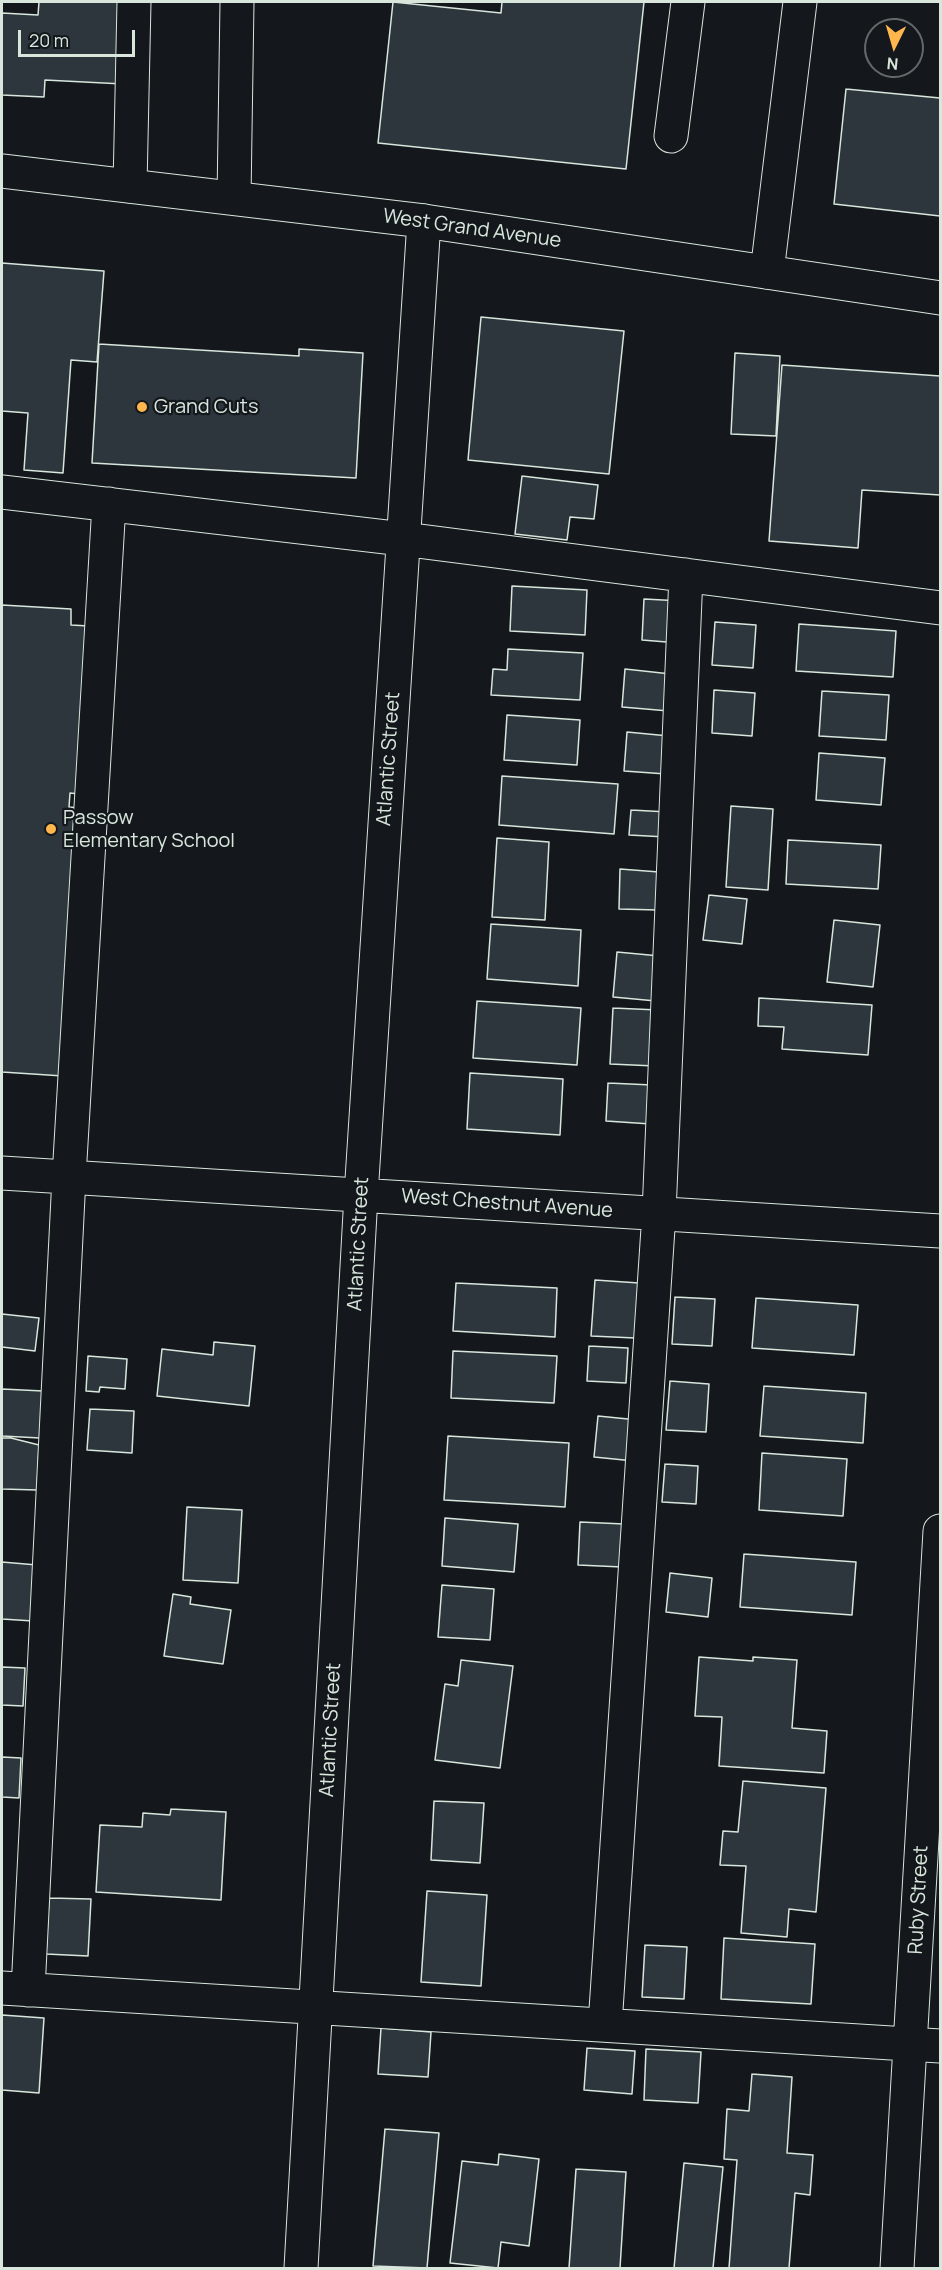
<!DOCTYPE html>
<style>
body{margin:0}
#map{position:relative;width:942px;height:2270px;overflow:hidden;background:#14181c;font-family:Manrope,sans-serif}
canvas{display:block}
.frame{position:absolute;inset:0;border:3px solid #d8e6dc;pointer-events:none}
.north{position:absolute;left:864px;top:18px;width:60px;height:60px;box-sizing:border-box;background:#14181c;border:2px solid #626a69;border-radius:50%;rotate:185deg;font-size:16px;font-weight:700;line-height:24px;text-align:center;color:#d8e6dc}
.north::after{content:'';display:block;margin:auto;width:21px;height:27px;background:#ffb74d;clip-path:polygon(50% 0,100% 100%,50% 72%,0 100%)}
.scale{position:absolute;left:18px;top:30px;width:117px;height:27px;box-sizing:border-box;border:3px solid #d8e6dc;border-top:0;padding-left:8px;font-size:18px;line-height:21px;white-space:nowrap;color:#d8e6dc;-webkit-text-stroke:4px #14181c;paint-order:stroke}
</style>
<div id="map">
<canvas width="942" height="2270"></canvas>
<div class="frame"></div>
<div class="north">N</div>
<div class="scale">20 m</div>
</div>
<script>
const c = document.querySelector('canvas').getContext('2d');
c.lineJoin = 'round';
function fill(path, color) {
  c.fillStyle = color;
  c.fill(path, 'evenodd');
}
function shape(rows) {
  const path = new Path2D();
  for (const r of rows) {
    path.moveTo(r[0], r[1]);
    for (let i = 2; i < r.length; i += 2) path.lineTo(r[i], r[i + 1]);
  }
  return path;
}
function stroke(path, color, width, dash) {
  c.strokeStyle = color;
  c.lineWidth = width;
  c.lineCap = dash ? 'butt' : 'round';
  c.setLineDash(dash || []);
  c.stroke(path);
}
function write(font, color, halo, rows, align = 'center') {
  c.font = font + ' Manrope,sans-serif';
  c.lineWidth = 4.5;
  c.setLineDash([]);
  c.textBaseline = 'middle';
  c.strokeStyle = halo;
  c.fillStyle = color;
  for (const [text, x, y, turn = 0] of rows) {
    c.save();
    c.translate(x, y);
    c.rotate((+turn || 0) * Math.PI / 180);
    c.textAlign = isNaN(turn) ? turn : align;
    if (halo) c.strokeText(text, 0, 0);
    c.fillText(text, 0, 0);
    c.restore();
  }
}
const building = shape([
 [39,2,127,2,123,84,45,80,44,97,2,95,2,13,38,15,39,2],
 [393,2,501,13,502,2,644,2,626,169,378,143,393,2],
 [846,89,940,98,940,216,834,204,846,89],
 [2,263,104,271,97,362,71,360,63,473,24,470,28,413,2,411,2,263],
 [481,317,624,331,609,474,468,460,481,317],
 [99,344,299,356,299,349,363,353,356,478,92,463,99,344],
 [735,353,780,356,776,436,731,434,735,353],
 [782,365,940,376,940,495,862,490,858,548,769,541,782,365],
 [522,476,598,485,594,519,570,517,567,540,515,534,522,476],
 [512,586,587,590,585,635,510,631,512,586],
 [644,599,682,601,679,643,642,640,644,599],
 [2,605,71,609,71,625,89,626,79,794,70,793,69,807,79,808,63,1076,2,1072,2,605],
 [715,622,756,625,753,668,712,665,715,622],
 [799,624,896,631,893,677,796,671,799,624],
 [508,649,583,653,580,700,491,695,493,669,507,670,508,649],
 [625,669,671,674,669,711,622,707,625,669],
 [714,690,755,693,752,736,712,733,714,690],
 [822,691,889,695,886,740,819,736,822,691],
 [507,715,580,720,577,765,504,760,507,715],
 [627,732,669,736,666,774,624,771,627,732],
 [819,753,885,758,881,805,816,800,819,753],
 [502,776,618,784,614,834,499,825,502,776],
 [731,806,773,809,768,890,726,887,731,806],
 [631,810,668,812,666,837,629,835,631,810],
 [497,838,549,842,545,920,492,917,497,838],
 [788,840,881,845,878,889,786,884,788,840],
 [620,869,659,872,658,910,619,909,620,869],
 [709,895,747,899,742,944,703,940,709,895],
 [834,920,880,925,873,987,827,982,834,920],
 [491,924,581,930,578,986,487,979,491,924],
 [617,952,660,956,656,1001,613,997,617,952],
 [759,998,872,1005,868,1055,782,1049,784,1027,758,1026,759,998],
 [477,1001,581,1008,577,1065,473,1058,477,1001],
 [613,1008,658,1010,655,1066,610,1064,613,1008],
 [470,1073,563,1079,560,1135,467,1129,470,1073],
 [608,1083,652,1085,651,1124,606,1121,608,1083],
 [595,1280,639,1283,635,1338,591,1336,595,1280],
 [456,1283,557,1288,555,1337,453,1331,456,1283],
 [675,1297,715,1299,712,1346,672,1344,675,1297],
 [756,1298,858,1305,854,1355,752,1348,756,1298],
 [2,1314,39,1318,35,1351,2,1347,2,1314],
 [214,1342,255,1346,249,1406,157,1396,162,1349,213,1355,214,1342],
 [589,1346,628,1348,626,1383,587,1381,589,1346],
 [453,1351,557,1356,554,1403,451,1398,453,1351],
 [88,1356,127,1359,125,1389,100,1387,99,1392,86,1391,88,1356],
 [670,1381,709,1384,706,1432,666,1430,670,1381],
 [764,1386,866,1393,863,1443,760,1436,764,1386],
 [2,1389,43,1391,40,1438,2,1436,2,1389],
 [90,1409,134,1411,132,1453,87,1450,90,1409],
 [598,1416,638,1420,634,1461,594,1457,598,1416],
 [448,1436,569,1443,565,1507,444,1500,448,1436],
 [2,1438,11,1438,39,1445,37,1490,2,1489,2,1438],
 [762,1453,847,1459,843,1516,759,1510,762,1453],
 [665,1464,698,1466,696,1504,662,1502,665,1464],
 [187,1507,242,1510,238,1583,183,1580,187,1507],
 [445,1518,518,1524,514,1572,442,1566,445,1518],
 [580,1522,624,1524,622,1567,578,1565,580,1522],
 [744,1554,856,1562,852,1615,740,1607,744,1554],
 [2,1562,37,1565,33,1621,2,1619,2,1562],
 [670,1573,712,1578,708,1617,666,1612,670,1573],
 [442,1585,494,1589,490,1640,438,1637,442,1585],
 [173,1594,191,1597,190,1604,231,1610,223,1664,164,1656,173,1594],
 [699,1657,753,1661,753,1657,797,1660,792,1728,827,1731,824,1773,719,1766,722,1717,695,1716,699,1657],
 [461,1660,513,1666,500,1768,435,1760,445,1684,458,1686,461,1660],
 [2,1667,25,1668,23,1706,2,1705,2,1667],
 [2,1757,21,1758,19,1798,2,1797,2,1757],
 [743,1781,826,1788,816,1912,789,1909,787,1937,741,1933,746,1866,720,1865,723,1831,738,1832,743,1781],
 [434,1801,484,1803,480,1863,431,1860,434,1801],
 [171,1809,226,1812,221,1900,96,1892,100,1825,142,1827,143,1813,170,1815,171,1809],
 [427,1891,487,1895,481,1986,421,1982,427,1891],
 [49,1898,91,1899,88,1956,46,1954,49,1898],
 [724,1938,815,1944,811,2004,721,1999,724,1938],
 [645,1945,687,1947,684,1999,642,1997,645,1945],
 [2,2015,44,2018,39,2093,2,2090,2,2015],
 [381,2028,431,2032,428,2077,378,2074,381,2028],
 [587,2048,635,2051,632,2094,584,2090,587,2048],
 [646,2049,701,2052,698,2103,644,2100,646,2049],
 [752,2074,792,2077,787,2153,813,2155,810,2195,795,2193,789,2268,729,2268,737,2160,724,2159,727,2109,749,2111,752,2074],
 [385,2129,439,2133,427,2268,373,2266,385,2129],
 [499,2154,539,2159,529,2246,501,2242,498,2268,450,2263,462,2161,498,2165,499,2154],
 [684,2163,723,2167,713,2268,674,2268,684,2163],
 [576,2169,626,2172,620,2268,569,2268,576,2169]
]);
fill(building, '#2c363c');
stroke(building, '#d8e6dc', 1.5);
const minor = shape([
 [671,136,688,2],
 [130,186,134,2],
 [234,198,237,2],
 [767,272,800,2],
 [2,492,403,539,940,608],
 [2,1173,940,1231],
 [2,1988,940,2046],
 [28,1990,69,1177,109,504],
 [605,2025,659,1213,686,575],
 [301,2268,361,1195,424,221],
 [897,2268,940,1531]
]);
const major = shape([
 [2,171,424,221,940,298]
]);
stroke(minor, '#d8e6dc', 35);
stroke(major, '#d8e6dc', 35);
stroke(minor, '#14181c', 33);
stroke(major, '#14181c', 33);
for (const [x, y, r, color] of [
 [142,407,6,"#ffb74d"],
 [51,829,6,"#ffb74d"]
]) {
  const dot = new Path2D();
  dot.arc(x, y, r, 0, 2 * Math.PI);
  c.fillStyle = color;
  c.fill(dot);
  stroke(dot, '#14181c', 2);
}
write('20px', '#d8e6dc', '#14181c', [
 ["West Grand Avenue",472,229,8],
 ["Atlantic Street",389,759,-86],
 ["West Chestnut Avenue",507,1204,4],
 ["Atlantic Street",359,1244,-87],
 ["Atlantic Street",331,1730,-87],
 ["Ruby Street",919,1900,-87]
]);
write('20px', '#d8e6dc', '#14181c', [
 ["Grand Cuts",154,407],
 ["Passow",63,818],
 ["Elementary School",63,841]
], 'left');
</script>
